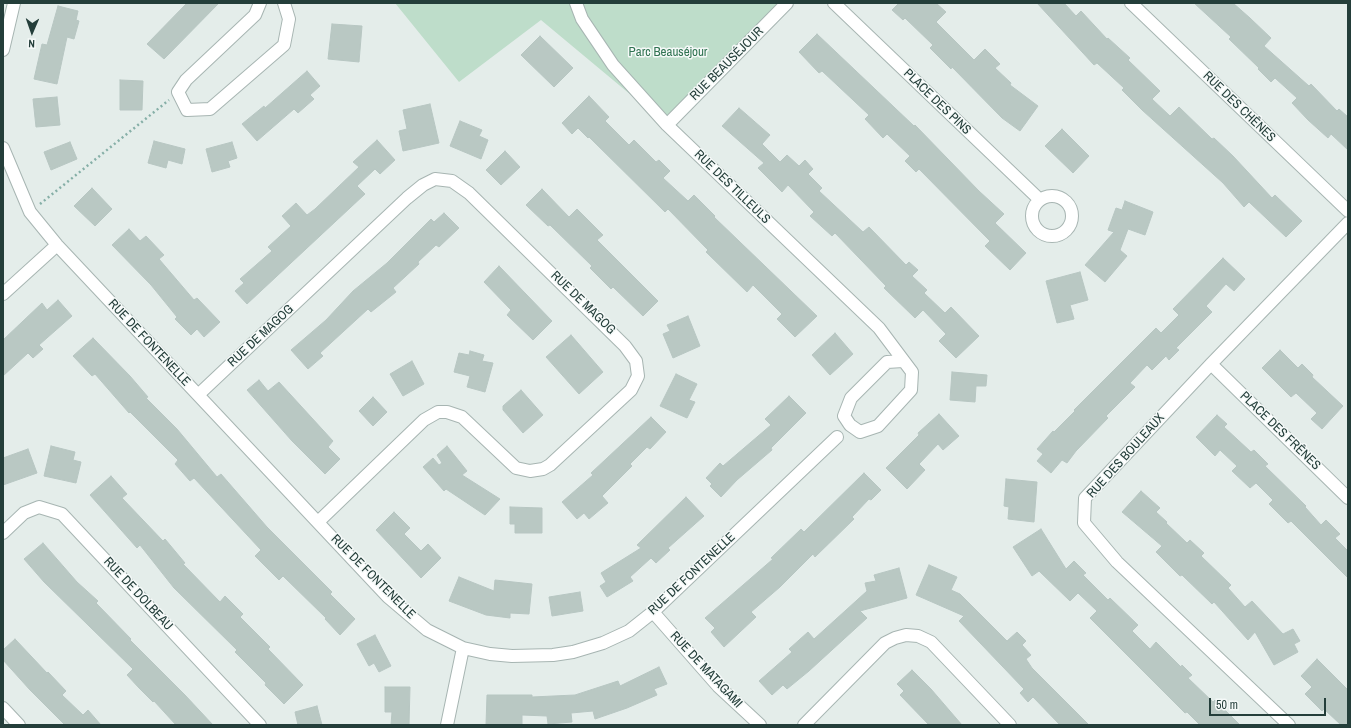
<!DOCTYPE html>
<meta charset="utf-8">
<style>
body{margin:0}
#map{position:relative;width:1351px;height:728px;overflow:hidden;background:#e4edea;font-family:"Archivo Narrow",sans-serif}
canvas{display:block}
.frame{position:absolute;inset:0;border:4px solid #243e3a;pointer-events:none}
.north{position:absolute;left:12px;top:12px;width:40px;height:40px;-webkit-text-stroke:3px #f5f9f8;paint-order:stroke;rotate:182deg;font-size:11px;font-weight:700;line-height:16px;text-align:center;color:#243e3a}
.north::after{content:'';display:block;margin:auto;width:14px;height:18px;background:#243e3a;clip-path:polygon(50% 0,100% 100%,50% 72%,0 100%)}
.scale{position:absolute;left:1209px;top:698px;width:117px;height:18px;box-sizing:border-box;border:2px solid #243e3a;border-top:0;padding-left:5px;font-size:12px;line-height:14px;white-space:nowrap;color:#243e3a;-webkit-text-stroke:3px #f5f9f8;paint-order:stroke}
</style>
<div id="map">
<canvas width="1351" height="728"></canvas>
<div class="frame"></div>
<div class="north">N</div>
<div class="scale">50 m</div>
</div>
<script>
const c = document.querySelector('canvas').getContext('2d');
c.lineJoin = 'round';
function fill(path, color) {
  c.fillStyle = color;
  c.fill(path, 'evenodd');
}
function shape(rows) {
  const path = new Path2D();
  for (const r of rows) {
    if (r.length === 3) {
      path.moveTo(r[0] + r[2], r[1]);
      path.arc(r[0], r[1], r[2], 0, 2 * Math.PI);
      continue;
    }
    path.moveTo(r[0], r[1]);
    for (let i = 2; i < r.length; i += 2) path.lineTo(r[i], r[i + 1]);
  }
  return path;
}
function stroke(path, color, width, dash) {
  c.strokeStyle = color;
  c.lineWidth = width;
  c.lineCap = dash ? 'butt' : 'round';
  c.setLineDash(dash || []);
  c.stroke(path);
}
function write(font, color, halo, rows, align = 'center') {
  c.font = font + ' "Archivo Narrow",sans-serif';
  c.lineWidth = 3;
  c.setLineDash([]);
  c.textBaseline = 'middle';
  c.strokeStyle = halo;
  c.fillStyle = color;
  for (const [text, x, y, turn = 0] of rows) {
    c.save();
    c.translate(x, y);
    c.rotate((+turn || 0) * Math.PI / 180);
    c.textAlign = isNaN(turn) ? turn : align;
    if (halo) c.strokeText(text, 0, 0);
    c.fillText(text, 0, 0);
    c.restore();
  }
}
fill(shape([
 [395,3,786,3,667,125,541,20,459,82]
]), '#beddca');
const building = shape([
 [187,3,219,3,164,59,147,44,187,3],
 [899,3,936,3,946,12,936,22,974,60,985,49,1000,64,995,68,1011,83,1010,85,1038,106,1020,131,1002,118,952,67,951,69,930,48,933,45,905,18,903,20,892,10,899,3],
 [1037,3,1064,3,1076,16,1081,11,1107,39,1108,38,1130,58,1128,60,1160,91,1152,99,1170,116,1179,107,1212,139,1214,138,1233,156,1272,198,1275,195,1302,221,1286,237,1249,202,1244,207,1223,183,1142,110,1122,90,1124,88,1097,63,1094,65,1037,3],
 [1194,3,1233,3,1250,18,1271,38,1264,46,1309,86,1311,84,1337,111,1339,109,1348,117,1348,150,1331,134,1328,138,1308,120,1292,103,1297,98,1275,78,1271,82,1258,69,1259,68,1229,39,1231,37,1194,3],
 [58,6,78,11,76,20,79,21,74,39,67,37,57,84,34,79,42,44,47,45,58,6],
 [332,24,362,26,359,62,328,59,332,24],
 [817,34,914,126,915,125,979,191,1004,214,995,223,1026,253,1010,270,985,246,990,241,919,169,916,172,905,161,910,156,887,134,883,138,865,119,869,115,822,71,819,73,799,52,817,34],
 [540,36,573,68,554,87,521,55,540,36],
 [307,71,320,86,310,95,314,99,298,113,294,109,257,141,242,124,264,106,265,108,307,71],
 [120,80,143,81,142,110,120,110,120,80],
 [589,96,609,117,605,121,629,145,634,140,656,162,659,160,670,171,663,178,688,201,694,195,715,216,714,217,817,316,795,337,777,319,782,314,753,285,747,292,706,252,708,250,668,209,665,212,589,137,588,138,578,128,572,134,562,123,589,96],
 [57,97,60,125,36,127,33,99,57,97],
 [430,104,439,143,403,151,399,131,407,129,403,110,430,104],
 [739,108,770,135,762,144,780,162,787,155,799,166,805,160,813,169,808,174,822,188,819,191,863,232,869,227,906,265,909,262,918,270,912,276,927,290,924,293,945,313,951,307,979,336,956,358,939,341,946,334,923,310,915,318,884,288,886,286,835,233,832,236,810,216,814,212,788,185,782,192,758,168,764,163,722,126,739,108],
 [460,121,482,130,479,136,488,140,481,159,450,146,460,121],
 [1062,129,1089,156,1073,173,1045,146,1062,129],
 [377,140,395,160,380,174,375,169,357,186,365,194,247,304,235,291,244,283,240,279,272,251,268,247,291,226,282,216,296,203,307,215,315,209,359,167,353,162,377,140],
 [154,141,185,149,182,164,168,160,166,168,148,163,154,141],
 [70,142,77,159,51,170,44,152,70,142],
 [232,142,237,158,228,161,230,167,212,172,206,149,232,142],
 [505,151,520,167,501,185,486,170,505,151],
 [92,188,112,209,95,226,74,206,92,188],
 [542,189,569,217,577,209,603,235,597,240,658,301,643,316,613,287,611,289,590,268,592,266,550,225,548,226,526,205,542,189],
 [1125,201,1153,212,1145,235,1128,229,1120,250,1127,256,1105,282,1085,265,1114,232,1108,230,1116,208,1122,210,1125,201],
 [444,213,459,228,439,247,436,245,418,262,419,264,393,288,396,292,371,312,368,309,320,353,323,356,308,369,291,350,326,320,353,291,387,263,431,219,434,222,444,213],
 [129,229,140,241,146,236,164,255,159,259,194,300,197,298,220,322,204,337,197,329,191,335,175,319,177,317,151,285,112,245,129,229],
 [1223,258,1245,279,1234,291,1226,284,1206,306,1212,312,1176,348,1179,350,1169,360,1166,356,1152,370,1147,365,1130,383,1135,387,1106,416,1108,418,1076,451,1067,463,1062,460,1051,473,1037,461,1043,454,1037,449,1053,431,1054,432,1075,411,1074,410,1156,328,1161,333,1179,315,1173,309,1223,258],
 [499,266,552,321,533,340,507,315,511,310,484,282,499,266],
 [1080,272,1088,300,1070,305,1074,319,1057,323,1046,281,1080,272],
 [58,300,72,316,39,345,43,349,33,358,28,353,3,376,3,340,42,303,47,310,58,300],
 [688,316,700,346,673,358,663,334,670,331,667,325,688,316],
 [835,333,853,354,830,375,812,355,835,333],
 [571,335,603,372,579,394,546,357,571,335],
 [93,338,130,376,148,397,146,398,177,429,217,477,221,474,267,527,332,592,330,594,355,619,340,635,325,619,326,618,283,576,279,580,255,556,261,550,194,478,190,481,175,464,178,460,130,412,129,413,95,374,92,376,73,356,93,338],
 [1280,350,1298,368,1302,364,1313,375,1312,377,1343,406,1322,429,1311,419,1317,413,1296,393,1291,397,1262,368,1280,350],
 [470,351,484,355,482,361,493,363,485,392,467,387,470,376,454,372,459,353,469,355,470,351],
 [412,361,424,384,403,396,390,374,412,361],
 [952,372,987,375,986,386,976,386,975,402,950,400,952,372],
 [676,374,697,384,689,400,695,402,687,418,660,406,676,374],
 [259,380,268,391,279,382,333,441,328,447,340,459,325,474,292,441,247,390,259,380],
 [521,390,543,415,523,433,503,410,503,406,521,390],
 [789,396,806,413,771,448,772,450,737,480,721,497,710,486,712,484,706,478,720,463,723,466,771,425,765,419,789,396],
 [373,397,387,412,373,426,359,411,373,397],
 [939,414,959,436,943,450,938,444,919,464,925,470,907,489,886,468,919,435,918,433,939,414],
 [1217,415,1227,424,1224,427,1251,452,1254,450,1268,464,1265,466,1306,506,1305,507,1321,525,1326,520,1340,534,1335,538,1348,551,1348,578,1291,521,1288,523,1269,504,1273,500,1256,483,1250,488,1232,471,1237,466,1220,450,1215,456,1196,437,1217,415],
 [651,417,666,432,650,449,647,447,630,464,632,466,602,496,608,503,589,519,584,513,577,519,562,502,593,475,591,473,651,417],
 [51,446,75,452,73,460,81,462,76,483,44,476,51,446],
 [447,446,467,471,462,475,500,499,485,515,446,489,444,491,423,467,433,458,439,465,442,463,437,455,447,446],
 [28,449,37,473,3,485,3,458,28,449],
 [864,473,881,490,871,500,869,499,852,517,854,519,815,557,813,554,780,587,751,612,756,617,724,647,711,632,715,628,705,618,773,559,771,558,801,529,804,532,864,473],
 [111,476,127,494,122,498,163,541,165,539,185,563,183,564,220,602,225,596,243,614,240,617,270,647,268,649,303,685,284,704,265,685,266,683,235,652,237,650,174,588,140,545,137,548,90,495,111,476],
 [1006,479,1037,482,1034,522,1008,519,1009,507,1004,506,1006,479],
 [1141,491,1160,508,1156,512,1167,522,1166,523,1187,543,1190,540,1204,553,1201,556,1231,585,1228,588,1245,607,1252,601,1283,634,1293,629,1300,641,1294,644,1298,652,1274,665,1255,632,1248,640,1214,602,1212,604,1182,575,1180,576,1156,552,1162,546,1122,512,1141,491],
 [686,497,704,516,668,548,670,550,656,563,651,558,630,577,633,581,607,597,600,586,606,582,601,573,641,548,637,545,686,497],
 [510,507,542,508,542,533,515,533,515,524,510,524,510,507],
 [394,512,410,528,404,534,421,551,428,544,441,558,421,578,376,530,394,512],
 [1041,529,1066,569,1074,561,1086,573,1083,575,1108,600,1110,598,1138,625,1132,631,1150,649,1156,642,1181,667,1182,665,1192,675,1188,678,1213,702,1215,700,1240,725,1200,725,1187,712,1185,713,1090,618,1097,611,1078,593,1070,601,1039,571,1032,576,1013,547,1041,529],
 [43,543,77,582,98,601,96,603,131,639,130,640,185,695,213,725,176,725,154,701,153,702,139,688,127,675,133,669,44,582,24,559,43,543],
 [929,565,957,577,951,590,960,594,1007,641,1017,632,1026,641,1022,645,1031,655,1026,659,1032,668,1089,725,1060,725,1033,697,1028,702,1020,693,1024,689,959,621,964,616,916,595,929,565],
 [899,568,907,598,860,611,867,618,809,671,787,689,783,685,772,695,759,681,792,652,789,649,808,632,814,639,867,591,865,583,876,581,874,575,899,568],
 [459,577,494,591,495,580,532,584,529,614,510,613,510,618,486,615,449,601,459,577],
 [580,592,583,611,552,616,549,597,580,592],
 [375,635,391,666,379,672,374,663,369,666,357,644,375,635],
 [15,639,47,673,48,672,66,691,62,695,83,715,88,710,101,725,65,725,30,690,3,660,3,650,15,639],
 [1317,659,1348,690,1348,725,1341,725,1324,709,1322,711,1305,694,1312,687,1301,676,1317,659],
 [659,667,667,684,654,689,657,695,627,708,595,719,593,711,571,713,572,722,548,724,547,716,522,715,522,725,486,725,487,695,532,695,532,697,575,695,618,681,620,686,659,667],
 [912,670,931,689,962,725,929,725,900,695,904,691,897,684,912,670],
 [385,687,410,687,409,725,391,725,392,712,385,712,385,687],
 [317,706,322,725,298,725,295,712,317,706]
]);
fill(building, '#b9c8c3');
stroke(building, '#b7c6c2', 1);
const minor = shape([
 [260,3,255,15,186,80,178,92,187,110,210,109,284,45,289,19,284,3],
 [576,3,582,19,613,65,667,125,879,328,912,372,911,390,878,426,860,432,850,425,844,416,851,398,887,362,903,361],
 [834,3,1040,200],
 [1131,3,1348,211],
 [3,50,14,3],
 [667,125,787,3],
 [3,148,30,212,57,245,388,597,427,630,463,648,490,654,512,656,553,655,573,652,603,643,629,631,653,612,837,437],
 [1052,216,20],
 [3,294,57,245],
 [1211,364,1348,498],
 [198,395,407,198,423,185,435,179,452,181,469,193,625,346,636,361,638,376,631,390,550,465,543,469,530,471,516,468,462,417,447,412,438,412,424,420,318,522],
 [3,533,24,513,39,507,62,514,260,725],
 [653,612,718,686,760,725],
 [3,708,19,725],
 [447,725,463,648],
 [804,725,885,643,895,638,906,635,918,636,931,642,1010,725],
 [1289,725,1117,562,1084,523,1085,498,1211,364,1348,223]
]);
stroke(minor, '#a7b5b2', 14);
stroke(shape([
 [40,204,169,100]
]), '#86afa7', 2.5, [2, 3]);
stroke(minor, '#fff', 12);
write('13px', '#307352', '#f5f9f8', [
 ["Parc Beauséjour",668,53]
]);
write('13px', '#243e3a', '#f5f9f8', [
 ["RUE BEAUSÉJOUR",727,64,-45],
 ["PLACE DES PINS",937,102,44],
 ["RUE DES CHÊNES",1239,107,44],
 ["RUE DES TILLEULS",732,187,44],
 ["RUE DE MAGOG",583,303,44],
 ["RUE DE MAGOG",261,336,-43],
 ["RUE DE FONTENELLE",149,343,47],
 ["PLACE DES FRÊNES",1280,431,44],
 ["RUE DES BOULEAUX",1126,456,-48],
 ["RUE DE FONTENELLE",692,574,-43],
 ["RUE DE FONTENELLE",373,577,45],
 ["RUE DE DOLBEAU",138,594,47],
 ["RUE DE MATAGAMI",706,670,47]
]);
</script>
